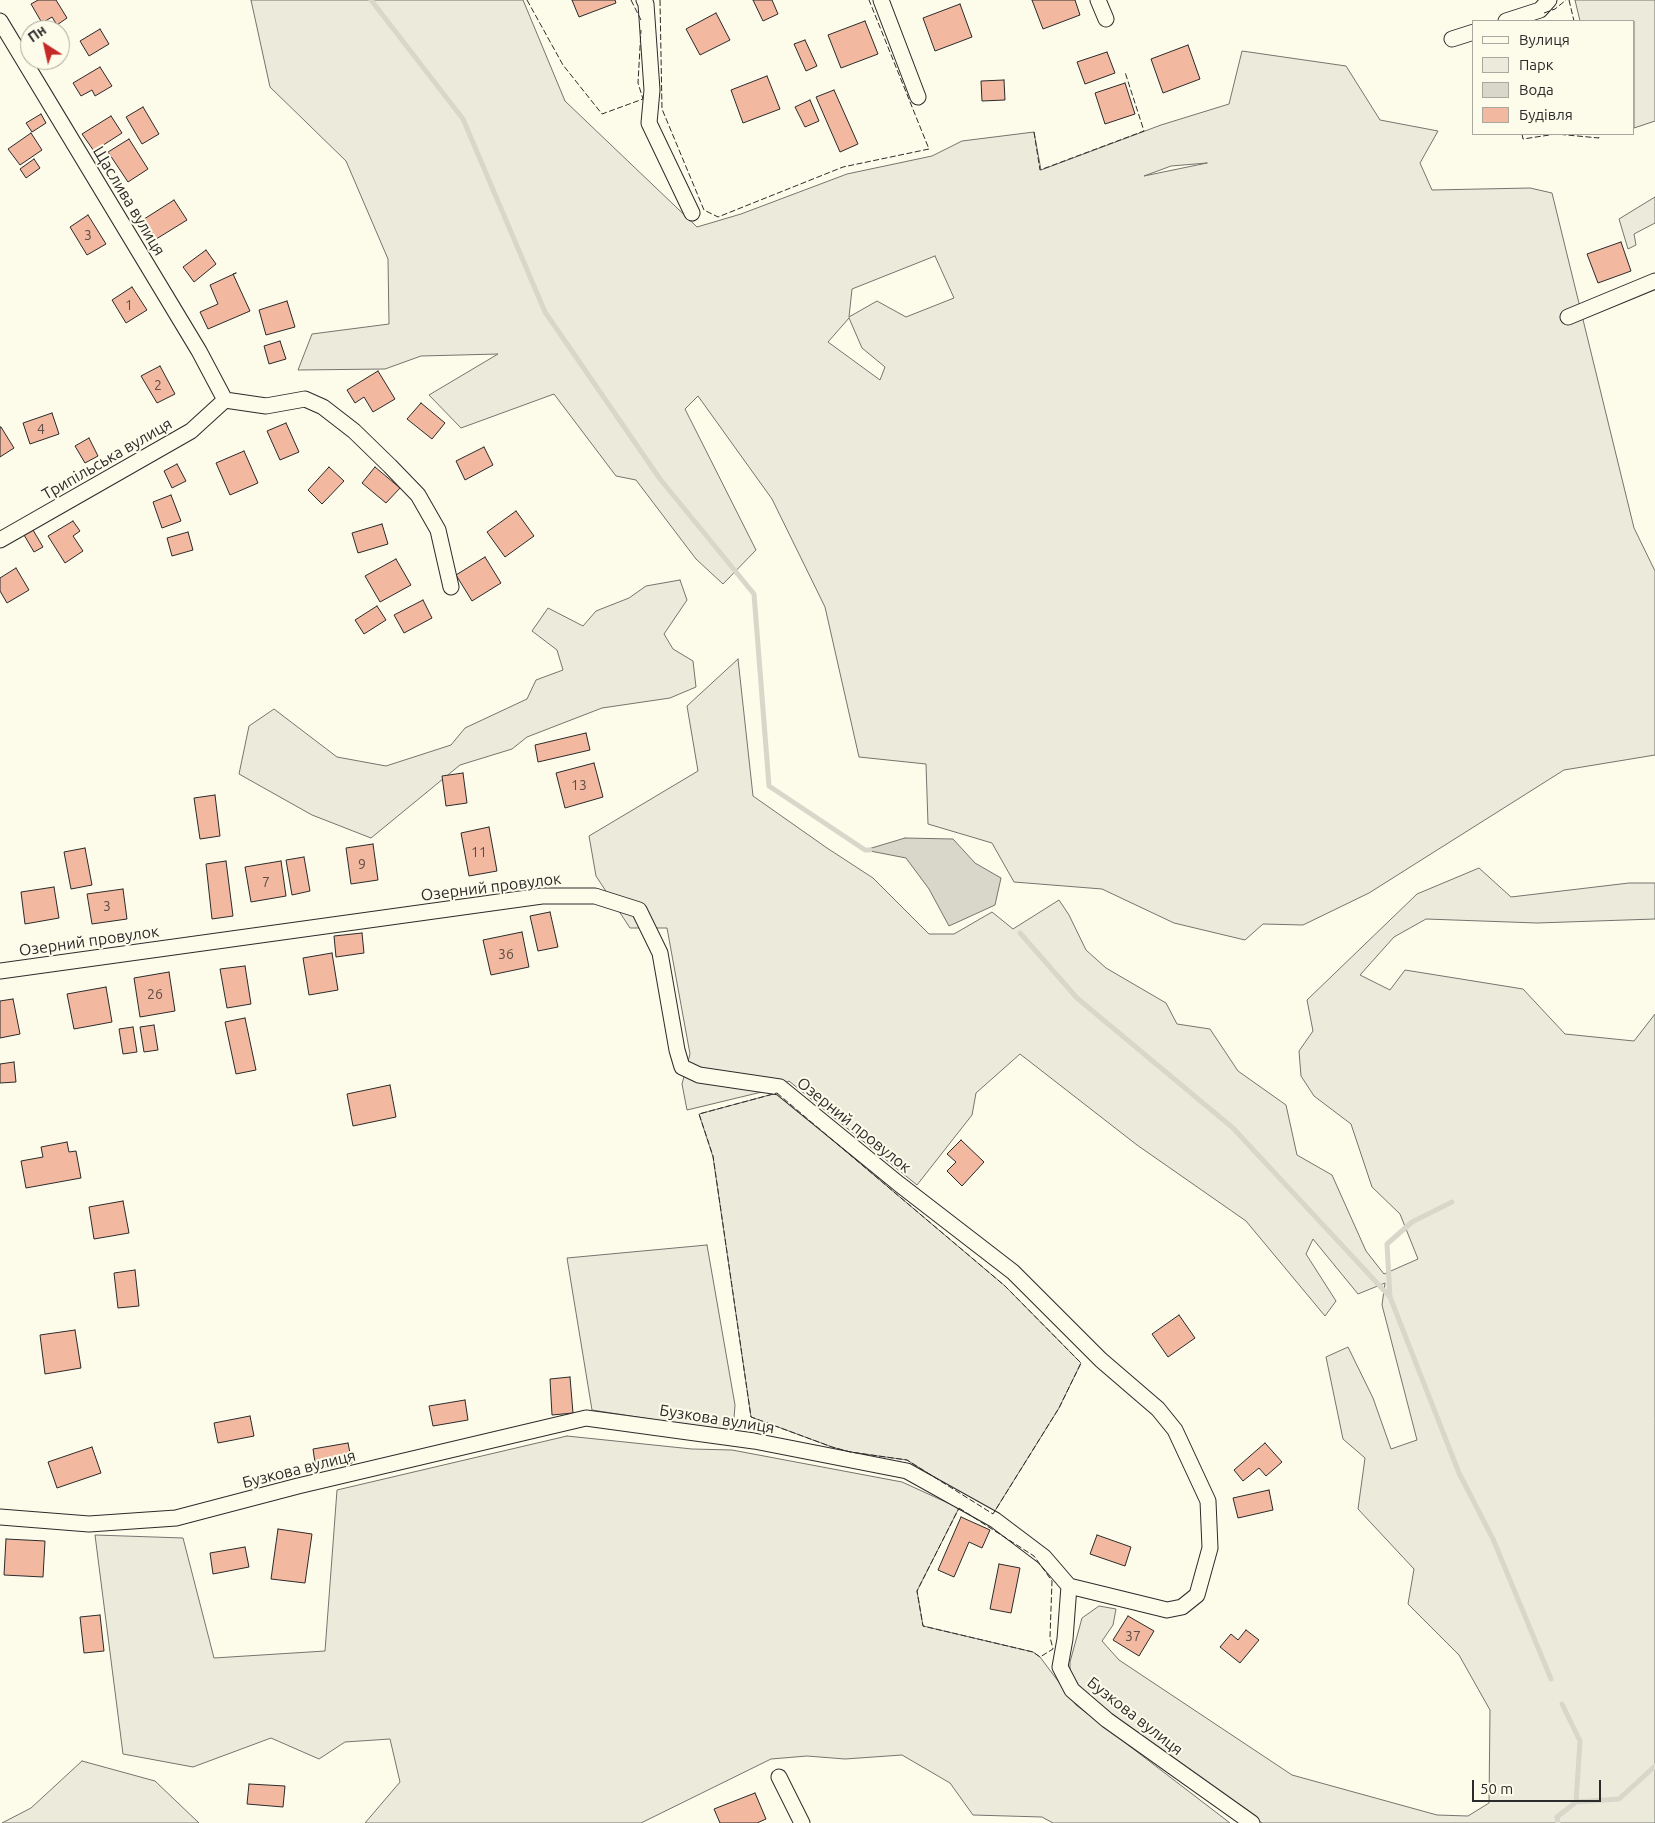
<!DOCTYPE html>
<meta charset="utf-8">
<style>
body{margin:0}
#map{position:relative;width:1655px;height:1823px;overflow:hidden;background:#fdfbea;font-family:Ubuntu,sans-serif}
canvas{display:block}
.legend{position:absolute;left:1472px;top:20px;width:162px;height:115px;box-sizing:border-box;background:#fdfbea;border:1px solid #a9a89e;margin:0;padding:6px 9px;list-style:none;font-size:15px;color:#2b2b2b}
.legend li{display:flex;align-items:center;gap:10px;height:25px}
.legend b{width:25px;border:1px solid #a9a89e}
.north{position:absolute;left:20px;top:20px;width:50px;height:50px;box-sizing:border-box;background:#fdfbea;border:1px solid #a9a89e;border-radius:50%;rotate:325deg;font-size:14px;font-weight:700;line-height:20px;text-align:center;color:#2b2b2b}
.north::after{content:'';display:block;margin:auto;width:18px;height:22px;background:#c62828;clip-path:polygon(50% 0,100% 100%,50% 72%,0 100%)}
.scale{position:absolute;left:1472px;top:1780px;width:129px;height:22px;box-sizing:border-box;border:2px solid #2b2b2b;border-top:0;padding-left:6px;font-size:15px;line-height:18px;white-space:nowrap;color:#2b2b2b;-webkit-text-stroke:4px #fdfbea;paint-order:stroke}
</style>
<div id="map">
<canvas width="1655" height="1823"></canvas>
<ul class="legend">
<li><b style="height:6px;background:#fdfbea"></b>Вулиця</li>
<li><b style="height:14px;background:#ecebdb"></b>Парк</li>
<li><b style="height:14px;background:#d8d7c9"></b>Вода</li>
<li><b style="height:14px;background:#f2b8a0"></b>Будівля</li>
</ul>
<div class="north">Пн</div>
<div class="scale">50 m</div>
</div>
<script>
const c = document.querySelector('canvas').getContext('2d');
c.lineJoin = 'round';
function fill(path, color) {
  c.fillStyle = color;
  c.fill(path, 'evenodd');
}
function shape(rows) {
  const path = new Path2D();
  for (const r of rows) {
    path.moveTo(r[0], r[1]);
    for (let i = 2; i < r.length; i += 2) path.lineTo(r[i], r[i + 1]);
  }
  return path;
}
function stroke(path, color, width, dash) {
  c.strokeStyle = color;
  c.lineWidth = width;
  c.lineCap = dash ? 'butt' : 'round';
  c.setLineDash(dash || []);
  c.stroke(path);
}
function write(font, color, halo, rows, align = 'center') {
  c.font = font + ' Ubuntu,sans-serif';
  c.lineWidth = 4;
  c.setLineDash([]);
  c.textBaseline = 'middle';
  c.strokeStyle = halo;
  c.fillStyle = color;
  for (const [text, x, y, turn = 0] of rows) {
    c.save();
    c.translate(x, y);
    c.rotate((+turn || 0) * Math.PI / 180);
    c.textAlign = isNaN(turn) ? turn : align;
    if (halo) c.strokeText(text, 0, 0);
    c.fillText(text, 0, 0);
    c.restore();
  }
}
const green = shape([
 [251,0,523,0,565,101,697,227,741,214,847,174,932,156,962,141,1034,132,1041,170,1161,125,1229,104,1242,51,1346,66,1380,120,1438,131,1420,163,1432,190,1530,188,1552,193,1634,528,1655,571,1655,755,1564,770,1369,893,1303,925,1263,924,1245,940,1174,923,1102,889,1014,882,992,843,928,824,926,764,859,757,825,607,772,499,698,396,685,409,756,550,723,584,696,559,636,480,616,476,554,394,461,428,429,395,498,354,421,356,385,369,298,370,312,334,389,324,388,259,346,161,270,87,251,0],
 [1207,163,1144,176,1171,166,1207,163],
 [935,256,954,298,906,317,877,301,849,317,852,289,935,256],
 [849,318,862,348,885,367,880,380,828,342,849,318],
 [1575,0,1655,0,1655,121,1634,128,1634,21,1580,21,1575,0],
 [1655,197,1655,223,1634,234,1636,245,1628,249,1619,219,1655,197],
 [680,580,687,600,664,634,673,649,693,661,696,687,670,698,602,708,527,737,512,749,460,765,371,838,312,815,239,774,249,726,274,709,337,757,386,766,451,745,465,728,527,699,536,680,563,670,557,650,532,631,548,608,583,626,596,611,629,598,646,586,680,580],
 [738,659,753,796,827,848,873,878,929,934,954,934,992,912,1013,929,1059,900,1069,915,1086,950,1106,968,1166,1003,1177,1024,1210,1029,1238,1071,1286,1105,1297,1155,1332,1175,1366,1251,1384,1274,1418,1259,1400,1214,1372,1187,1351,1124,1314,1096,1301,1076,1299,1051,1313,1031,1307,1000,1417,894,1479,868,1511,897,1629,883,1655,883,1655,919,1537,923,1426,919,1394,937,1360,975,1390,990,1405,970,1523,989,1565,1034,1634,1041,1655,1014,1655,1823,1262,1823,1112,1714,1080,1688,1070,1671,1070,1662,1082,1618,1099,1606,1116,1609,1113,1625,1102,1641,1119,1660,1292,1775,1437,1815,1468,1816,1489,1803,1490,1710,1459,1655,1408,1604,1414,1569,1358,1509,1365,1458,1343,1439,1326,1357,1348,1347,1373,1398,1391,1449,1417,1440,1382,1305,1385,1283,1358,1294,1313,1239,1306,1254,1336,1301,1325,1316,1246,1221,1137,1145,1020,1054,976,1093,972,1115,917,1185,789,1081,770,1090,687,1110,682,1084,690,1054,667,928,630,928,596,876,589,836,698,771,687,706,738,659],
 [777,1093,1005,1286,1081,1363,1059,1408,993,1514,907,1460,850,1452,832,1447,751,1417,713,1157,699,1114,777,1093],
 [707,1245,735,1405,733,1432,592,1410,567,1258,707,1245],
 [567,1436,692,1449,732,1450,902,1482,959,1508,917,1591,923,1626,1033,1652,1040,1657,1076,1705,1230,1823,1053,1823,1042,1817,973,1815,950,1783,902,1755,845,1759,807,1756,771,1759,641,1823,365,1823,400,1782,390,1739,345,1742,319,1759,271,1738,193,1767,123,1754,95,1535,183,1538,214,1658,325,1651,337,1490,567,1436],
 [82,1761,155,1781,199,1823,2,1823,31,1808,82,1761]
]);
fill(green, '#ecebdb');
stroke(green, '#74746e', 1);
const water = shape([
 [905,838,953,839,975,863,1001,878,995,905,949,926,929,889,906,858,865,850,905,838]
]);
fill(water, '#d8d7c9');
stroke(water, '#74746e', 1);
stroke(shape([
 [371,0,463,119,545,312,660,479,754,594,769,786,865,850,870,850],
 [1020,933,1077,998,1233,1128,1390,1297,1459,1473,1493,1539,1551,1679],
 [1390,1297,1387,1244,1412,1222,1452,1202],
 [1576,1802,1619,1799,1655,1766],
 [1558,1823,1557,1817,1576,1802,1580,1741,1562,1704]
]), '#d8d7c9', 5);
const building = shape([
 [38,0,56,0,67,18,57,25,52,17,42,23,31,4,38,0],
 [572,0,615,0,616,3,579,17,572,0],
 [753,0,772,0,778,14,763,21,753,0],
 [1032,0,1075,0,1080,15,1043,29,1032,0],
 [960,4,972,37,935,51,923,18,960,4],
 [716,13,730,40,700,55,686,29,716,13],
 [865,21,878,54,841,68,828,35,865,21],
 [100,29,109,44,89,56,80,41,100,29],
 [805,40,817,66,806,71,794,44,805,40],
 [1188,45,1200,79,1163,93,1151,59,1188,45],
 [1107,52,1115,73,1085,84,1077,62,1107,52],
 [100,67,112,86,95,96,92,90,81,96,73,83,100,67],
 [767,76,780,109,743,123,731,90,767,76],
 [1004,80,1005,100,982,101,981,81,1004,80],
 [1125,83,1135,114,1105,124,1095,93,1125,83],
 [834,90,858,144,840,152,816,97,834,90],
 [810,100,819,121,805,127,795,107,810,100],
 [143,107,159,134,142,144,126,117,143,107],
 [41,114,46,123,32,132,26,123,41,114],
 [111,116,122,133,94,151,82,134,111,116],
 [31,133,42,150,20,165,8,149,31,133],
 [129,139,148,169,128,182,108,152,129,139],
 [34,159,40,168,26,178,20,169,34,159],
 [174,200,187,220,153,241,141,221,174,200],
 [88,215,106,244,87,255,70,227,88,215],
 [1621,242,1631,271,1598,283,1587,254,1621,242],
 [206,250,216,264,194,282,183,267,206,250],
 [236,273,233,274,250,311,208,329,200,312,218,304,210,285,236,273],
 [132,287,147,310,126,323,112,300,132,287],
 [287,301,295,327,266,335,259,310,287,301],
 [280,341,286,359,269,364,264,346,280,341],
 [160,366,175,394,157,403,141,376,160,366],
 [378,371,395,399,373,412,364,397,355,403,347,390,378,371],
 [421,403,445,423,432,439,407,419,421,403],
 [52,413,59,434,30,444,23,423,52,413],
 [286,423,299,452,280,460,267,431,286,423],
 [0,427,1,427,14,448,0,457,0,427],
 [89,438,98,456,85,463,75,446,89,438],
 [484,447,493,465,465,480,456,461,484,447],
 [244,451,258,483,230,495,216,463,244,451],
 [177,464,186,481,172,488,164,471,177,464],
 [329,467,344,481,322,504,308,490,329,467],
 [375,467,400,488,386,503,362,483,375,467],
 [171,495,181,521,162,528,153,502,171,495],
 [516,511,534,536,505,557,487,532,516,511],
 [73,521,80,531,73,536,83,551,65,563,48,536,73,521],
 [382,524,388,544,358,553,352,533,382,524],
 [33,530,43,547,34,552,24,535,33,530],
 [188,532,193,550,172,556,167,538,188,532],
 [485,557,501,583,472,601,456,575,485,557],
 [396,559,411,585,380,602,365,576,396,559],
 [16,568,29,590,7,603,0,591,0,578,16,568],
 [423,600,432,618,404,633,394,615,423,600],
 [377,606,386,620,364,634,355,620,377,606],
 [586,733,590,750,538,762,535,745,586,733],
 [594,763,603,797,565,808,556,773,594,763],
 [463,773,467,803,446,806,442,776,463,773],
 [215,795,220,836,200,839,194,798,215,795],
 [489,827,497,871,469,876,461,833,489,827],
 [373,844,378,880,351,884,346,848,373,844],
 [85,848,92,885,71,889,64,852,85,848],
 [304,857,310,891,292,895,286,860,304,857],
 [226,861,233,916,212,919,206,864,226,861],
 [281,861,286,896,251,902,245,867,281,861],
 [54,887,59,918,25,924,21,892,54,887],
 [123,889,127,919,92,924,87,894,123,889],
 [550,912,558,947,538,951,530,916,550,912],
 [522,932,529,967,491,975,483,940,522,932],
 [362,933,364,953,336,957,334,936,362,933],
 [332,953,338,990,309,995,303,958,332,953],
 [245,966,251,1004,227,1008,220,969,245,966],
 [169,972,175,1011,140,1017,134,978,169,972],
 [106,987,112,1022,74,1029,67,994,106,987],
 [13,999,20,1034,0,1038,0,1001,13,999],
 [245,1018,256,1070,236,1074,225,1022,245,1018],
 [154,1025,158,1050,144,1052,140,1027,154,1025],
 [133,1027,137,1052,123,1054,119,1029,133,1027],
 [14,1062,16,1082,0,1083,0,1064,14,1062],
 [390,1085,396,1117,353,1126,347,1094,390,1085],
 [961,1140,984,1162,962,1186,947,1171,956,1162,947,1154,961,1140],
 [67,1142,69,1152,76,1151,81,1178,26,1188,21,1161,43,1157,41,1147,67,1142],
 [123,1201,129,1233,94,1239,89,1207,123,1201],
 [135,1270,139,1306,118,1308,114,1273,135,1270],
 [1179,1315,1195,1338,1168,1357,1152,1334,1179,1315],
 [75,1330,81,1368,45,1374,40,1335,75,1330],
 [570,1377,573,1413,552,1415,550,1379,570,1377],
 [465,1400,468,1420,433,1426,429,1406,465,1400],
 [250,1416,254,1436,218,1443,214,1423,250,1416],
 [348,1443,352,1463,316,1469,313,1449,348,1443],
 [1265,1443,1282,1462,1266,1476,1259,1468,1243,1481,1234,1470,1265,1443],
 [92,1447,101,1473,57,1488,48,1462,92,1447],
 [1269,1490,1273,1510,1238,1518,1233,1498,1269,1490],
 [961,1517,990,1530,982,1548,969,1542,954,1577,938,1570,961,1517],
 [278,1529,312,1534,305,1583,271,1579,278,1529],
 [1097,1535,1131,1547,1125,1566,1090,1554,1097,1535],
 [6,1539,45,1541,43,1577,4,1575,6,1539],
 [245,1547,249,1567,213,1574,210,1553,245,1547],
 [999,1564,1020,1568,1011,1613,990,1609,999,1564],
 [100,1615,104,1651,84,1653,80,1617,100,1615],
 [1128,1616,1154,1631,1139,1656,1113,1640,1128,1616],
 [1246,1630,1259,1640,1240,1663,1220,1647,1231,1634,1238,1640,1246,1630],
 [249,1784,285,1786,283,1807,247,1804,249,1784],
 [755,1793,766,1819,757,1823,720,1823,714,1809,755,1793]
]);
fill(building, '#f2b8a0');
stroke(building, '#2b2b2b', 1);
const street = shape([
 [644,0,646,4,652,90,649,123,692,213],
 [881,0,918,97],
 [1098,0,1106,19],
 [0,21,199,351,225,400],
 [1506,21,1540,10,1549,0],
 [1452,39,1474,32],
 [1568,317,1655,281],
 [225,400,266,406,305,399,323,407,354,431,390,466,418,495,438,530,451,587],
 [0,540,191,431,225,400],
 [0,971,542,896,595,896,639,910,660,953,677,1050,682,1067,699,1075,780,1087,899,1184,1013,1272,1101,1360,1158,1409,1175,1430,1208,1501,1210,1548,1197,1595,1182,1607,1167,1610,1069,1586],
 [0,1517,89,1524,176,1518,298,1486,586,1418,754,1441,907,1471,995,1520,1044,1557,1069,1586,1065,1639,1060,1667,1072,1690,1107,1720,1252,1823],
 [779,1777,802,1823]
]);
stroke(street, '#2b2b2b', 17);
stroke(street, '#fdfbea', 15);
stroke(shape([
 [527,0,563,65,602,114,643,99,638,83,641,30],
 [631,0,641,20],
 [660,0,662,109,704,210,718,217,843,167,929,149,869,0],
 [1569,0,1574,21],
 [1544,13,1555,9,1566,0],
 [1034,132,1040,170,1144,131,1125,72],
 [1522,134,1523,139,1556,134,1599,138,1598,134],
 [777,1093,1005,1286,1081,1363,1059,1408,993,1514,907,1460,850,1452,832,1447,751,1417,713,1156,699,1114,777,1093],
 [959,1508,1034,1556,1052,1581,1050,1637,1053,1649,1040,1657,1033,1652,923,1626,917,1591,959,1508]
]), '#2b2b2b', 1, [6, 2.5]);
write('14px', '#5d4e48', null, [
 ["3",88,235],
 ["1",129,305],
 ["2",158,385],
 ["4",41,429],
 ["13",579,785],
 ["11",479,852],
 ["9",362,864],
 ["7",266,882],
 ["3",107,906],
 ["36",506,954],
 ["26",155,994],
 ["37",1133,1636]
]);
write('16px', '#2b2b2b', '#fdfbea', [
 ["Щаслива вулиця",129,201,59],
 ["Трипільська вулиця",107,459,-30],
 ["Озерний провулок",491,887,-7],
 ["Озерний провулок",89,941,-8],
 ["Озерний провулок",854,1125,39],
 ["Бузкова вулиця",717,1419,9],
 ["Бузкова вулиця",299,1469,-14],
 ["Бузкова вулиця",1135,1716,38]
]);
</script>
